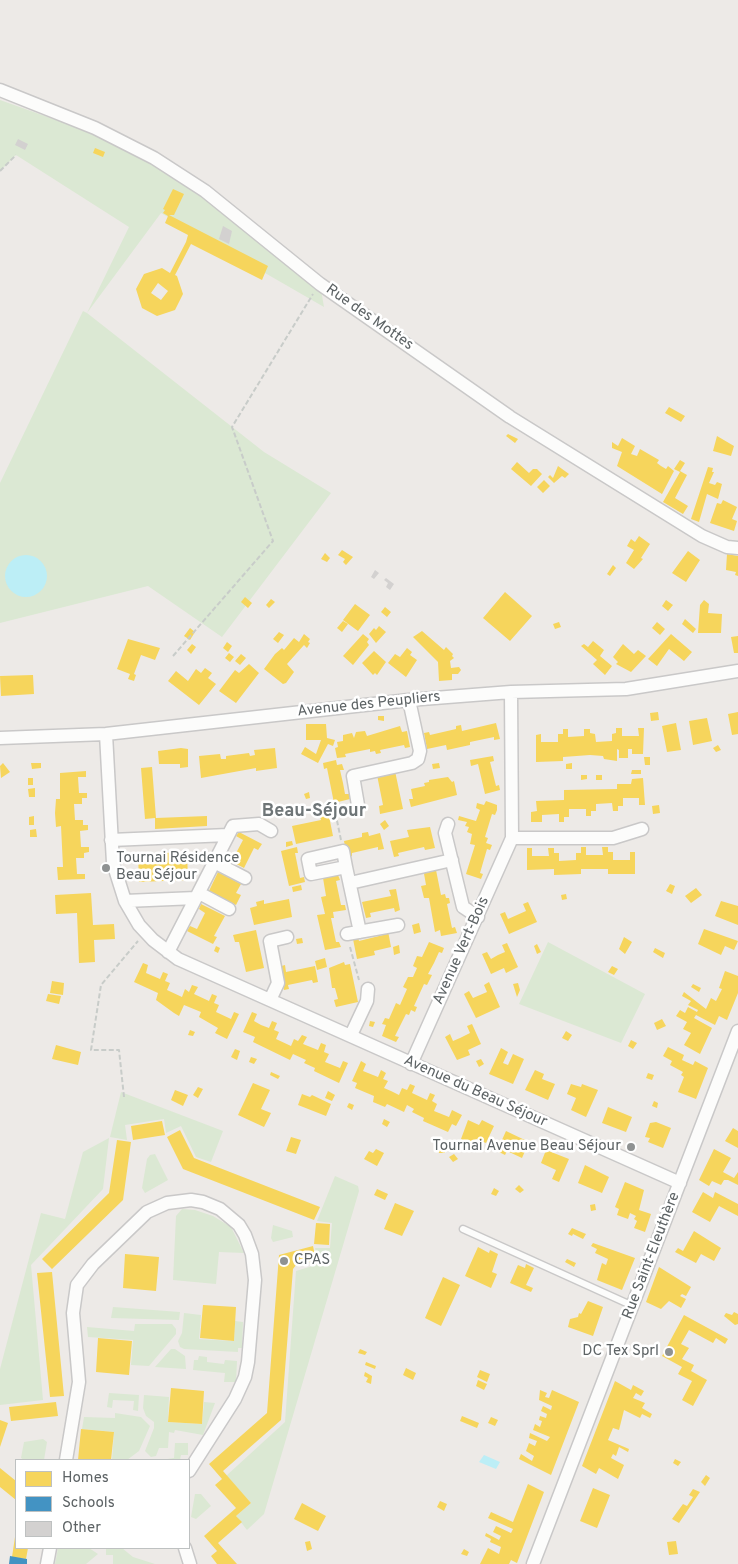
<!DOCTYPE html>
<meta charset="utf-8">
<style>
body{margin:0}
#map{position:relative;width:738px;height:1564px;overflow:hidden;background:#edeae7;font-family:Overpass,sans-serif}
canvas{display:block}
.legend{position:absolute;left:15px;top:1459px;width:175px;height:90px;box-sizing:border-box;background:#fff;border:1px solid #bec1c1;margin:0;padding:6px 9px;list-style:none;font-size:15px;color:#5d6365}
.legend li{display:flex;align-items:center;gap:10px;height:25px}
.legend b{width:25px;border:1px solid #bec1c1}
</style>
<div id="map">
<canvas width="738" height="1564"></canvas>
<ul class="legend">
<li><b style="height:14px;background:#f6d55c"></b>Homes</li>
<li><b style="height:14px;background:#4393c3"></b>Schools</li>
<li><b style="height:14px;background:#d3d1d0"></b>Other</li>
</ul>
</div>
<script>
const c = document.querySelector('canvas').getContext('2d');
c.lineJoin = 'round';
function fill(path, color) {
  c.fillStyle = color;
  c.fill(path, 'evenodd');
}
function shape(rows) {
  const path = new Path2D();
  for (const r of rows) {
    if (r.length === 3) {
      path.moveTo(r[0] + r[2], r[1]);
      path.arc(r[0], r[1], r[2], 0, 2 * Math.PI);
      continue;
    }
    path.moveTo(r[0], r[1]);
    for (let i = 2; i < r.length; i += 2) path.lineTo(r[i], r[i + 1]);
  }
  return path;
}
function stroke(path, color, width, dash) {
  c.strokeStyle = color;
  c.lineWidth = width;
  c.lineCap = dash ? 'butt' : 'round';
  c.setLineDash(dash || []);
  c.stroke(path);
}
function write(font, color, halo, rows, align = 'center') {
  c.font = font + ' Overpass,sans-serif';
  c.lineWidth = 5;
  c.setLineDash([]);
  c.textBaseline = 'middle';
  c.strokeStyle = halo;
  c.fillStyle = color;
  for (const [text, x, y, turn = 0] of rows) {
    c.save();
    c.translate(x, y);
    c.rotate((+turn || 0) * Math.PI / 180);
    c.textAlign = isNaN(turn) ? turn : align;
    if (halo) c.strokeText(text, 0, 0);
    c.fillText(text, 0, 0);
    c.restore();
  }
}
fill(shape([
 [0,100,132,147,187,179,320,284,324,307,161,213,87,313,264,452,331,493,222,637,148,586,0,623,0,483,83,311,87,313,129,227,16,155,0,171],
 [548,942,645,994,621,1043,519,1004],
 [121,1092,223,1131,211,1162,196,1157,181,1126,166,1133,164,1119,125,1125,127,1140,110,1137],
 [109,1138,103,1189,31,1265,43,1400,0,1405,0,1369,41,1213,65,1219,83,1152],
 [155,1154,168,1180,145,1193,142,1188,147,1159,150,1155],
 [335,1176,358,1186,359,1191,264,1514,247,1530,236,1516,251,1503,226,1476,285,1422,296,1271,319,1264,315,1248,330,1248,332,1223,317,1221],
 [182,1209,195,1210,213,1216,231,1227,244,1253,219,1252,216,1284,173,1280,176,1216],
 [273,1225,292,1231,293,1237,273,1242,271,1238],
 [113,1307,180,1312,179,1320,111,1318],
 [184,1313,201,1315,199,1339,234,1341,235,1321,243,1322,242,1348,238,1348,238,1352,184,1349,180,1347,178,1341,182,1333],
 [135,1324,172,1324,176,1329,176,1334,149,1366,131,1365,133,1340,88,1337,87,1327,134,1331],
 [171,1349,175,1349,185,1356,186,1369,155,1367],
 [199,1356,207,1357,207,1362,224,1364,225,1360,237,1361,236,1382,224,1382,225,1373,193,1370,194,1360,198,1360],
 [109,1393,139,1395,138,1411,133,1410,134,1401,113,1400,112,1408,107,1407],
 [144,1395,169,1397,168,1422,202,1424,204,1402,215,1403,203,1435,175,1430,174,1433,169,1432,168,1448,159,1448,156,1456,151,1457,145,1451,154,1428,154,1422,146,1416,143,1408],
 [115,1413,141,1417,150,1426,139,1451,127,1460,112,1460,114,1432,82,1429,84,1417,115,1418],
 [43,1439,47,1442,44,1460,24,1460,21,1458,24,1442],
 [175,1443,188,1443,188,1455,181,1455,180,1460,160,1460,174,1458],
 [195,1494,201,1494,211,1506,196,1519,191,1517],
 [58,1548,89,1548,98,1554,86,1564,55,1564],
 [106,1548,122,1548,133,1557,155,1564,113,1564,113,1555,106,1555]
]), '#dbe8d3');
fill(shape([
 [26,576,21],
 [484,1455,500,1462,496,1469,479,1462]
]), '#bceef6');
fill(shape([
 [95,148,105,152,103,157,93,153],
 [173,189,184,194,174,215,169,215,268,266,262,280,191,244,175,275,177,276,183,294,175,310,157,316,142,308,136,289,144,274,162,268,170,273,186,242,188,235,165,223,168,216,163,213,165,210,163,209],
 [158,283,168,291,161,300,151,293],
 [669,407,685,416,681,422,665,413],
 [508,434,518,439,515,443,506,436],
 [717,436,734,446,731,456,713,451],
 [622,438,635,446,631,454,637,456,640,449,659,460,657,463,661,466,666,469,668,466,674,471,662,494,617,466,622,452,612,448,612,442,618,446],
 [680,460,685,463,680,471,687,475,675,498,688,506,683,514,663,502,680,472,674,469],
 [517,462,529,473,533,469,537,469,542,474,531,486,511,469],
 [558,466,569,474,565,478,562,476,554,483,548,477,550,475,553,478],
 [708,467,713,468,712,472,714,472,709,483,715,485,717,482,722,484,718,499,707,494,699,522,691,519],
 [544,480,550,486,543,493,537,487],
 [723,500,737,507,732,519,737,521,734,531,710,523,717,503,721,504],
 [639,536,650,544,641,558,643,559,634,569,626,563,634,550,627,546,631,539,635,542],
 [342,550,353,557,346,565,343,562,345,559,338,555],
 [688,551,700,560,686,582,672,573],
 [325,553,330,558,327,562,321,559],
 [727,554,738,556,738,576,735,575,736,572,726,570],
 [613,565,616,568,610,576,607,574],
 [505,592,532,616,510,641,483,618],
 [245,597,252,603,248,608,241,602],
 [271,599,275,602,269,608,266,605],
 [666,600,673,605,668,611,662,606],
 [704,600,709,604,708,613,722,614,721,633,698,633,700,605],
 [355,604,370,615,358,631,343,620],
 [385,607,391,612,387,617,381,612],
 [685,619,696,629,693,633,682,624],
 [343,621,348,624,342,632,337,628],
 [559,622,561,627,555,629,553,624],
 [657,622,665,629,660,635,652,628],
 [379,626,386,632,376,643,369,634,374,628,376,630],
 [190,628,195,632,190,640,184,636],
 [422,631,444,650,446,647,453,654,452,656,454,658,450,661,451,668,459,667,461,670,458,674,452,674,452,680,439,681,438,662,413,637],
 [279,632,284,635,278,643,273,639],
 [304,634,310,639,308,642,310,643,307,648,304,645,287,664,294,672,286,683,283,684,264,669,275,654,282,648,284,650,294,638,299,642],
 [363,634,369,639,367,642,369,645,353,665,343,656],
 [671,634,692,652,684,661,669,649,657,666,648,659],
 [738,636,738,653,734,653,731,637],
 [128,639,160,648,155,660,141,655,134,674,136,675,134,681,128,679,130,674,117,669],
 [593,641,604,650,600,656,612,666,605,675,593,664,597,660,581,646,584,644,588,647],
 [227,642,232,646,228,652,223,648],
 [192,644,196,647,191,654,187,650],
 [623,644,634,654,638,650,646,656,631,672,616,664,618,662,613,657],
 [407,648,412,652,410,655,417,660,406,677,388,663,395,654,400,657],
 [374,651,386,662,377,675,375,673,373,675,362,663],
 [229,653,234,657,230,662,225,658],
 [241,654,246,658,240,665,235,661],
 [249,664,259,673,236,703,219,691,235,670,239,673],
 [205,668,212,673,208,678,216,684,199,705,168,681,176,671,188,681,196,669,201,673],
 [33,675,34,694,1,696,0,676],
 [658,712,659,720,651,721,650,713],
 [738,712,738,734,732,735,728,714],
 [378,716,384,716,384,721,378,720],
 [707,718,712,741,693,745,689,721],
 [496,723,500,739,494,740,494,737,470,742,470,745,447,750,446,745,427,749,424,733,429,732,430,735,456,729,456,726,461,725,462,731],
 [676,723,681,750,667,752,662,726],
 [306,724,326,724,327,738,335,740,333,746,328,744,318,763,301,754,305,747,316,754,321,740,306,740],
 [400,726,402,732,407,731,410,747,405,748,404,745,380,750,381,753,376,754,375,751,370,752,370,749,345,754,346,757,337,758,335,748,338,747,337,742,343,741,343,735,352,733,354,738,356,732,365,731,367,736],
 [616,728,622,728,622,736,639,736,638,728,644,728,643,754,632,754,632,749,628,749,628,758,619,758,619,750,617,749,617,761,604,759,603,756,590,755,563,757,563,761,536,762,536,735,541,734,541,742,558,742,558,734,563,734,563,729,568,729,568,737,584,736,584,729,590,729,590,733,595,734,596,742,612,741,612,734,616,733],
 [718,745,721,750,716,752,713,748],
 [181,748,188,749,188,767,180,768,180,764,159,764,158,751],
 [275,748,277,768,256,771,256,768,201,778,199,756,220,754,221,759,226,759,226,756,249,753,250,756,255,755,254,750],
 [493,756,494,761,490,762,496,786,499,785,500,790,485,794,478,764,471,766,470,760],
 [644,757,650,757,650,765,645,765],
 [336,760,337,765,342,764,344,770,340,770,343,783,345,794,349,794,350,799,334,803,327,768,324,769,323,763],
 [3,763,10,772,1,778,0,766],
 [31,763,41,763,41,768,32,769],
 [439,763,440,768,433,769,432,764],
 [572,763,572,769,566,769,566,764],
 [152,767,156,818,207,816,207,826,155,829,155,818,145,819,141,768],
 [632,770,641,770,641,774,631,774],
 [86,771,86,777,78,777,79,793,87,793,87,798,82,798,82,804,74,804,75,820,83,820,83,825,88,825,88,830,80,831,81,847,89,847,89,852,84,853,84,858,76,858,77,874,85,874,85,879,58,880,57,867,63,867,61,826,56,827,55,813,56,799,60,799,60,773],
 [395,771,403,809,380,814,379,806,383,805,377,775],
 [581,775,587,775,587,779,581,780],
 [596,775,602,775,602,780,596,780],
 [448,777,452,782,454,781,457,795,411,807,409,799,413,799,411,789,425,786,424,783,429,782,429,780],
 [28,778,33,778,33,785,28,785],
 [643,778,645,805,639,805,639,798,623,798,623,806,618,806,618,811,613,811,612,803,596,804,596,811,591,811,591,816,586,816,586,809,569,809,569,817,564,817,564,822,559,822,559,814,542,815,542,822,531,822,531,812,537,811,536,801,564,800,564,790,617,789,617,784,631,784,632,779],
 [35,788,35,797,29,797,28,789],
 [309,792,310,798,306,799,304,794],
 [486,801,497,805,497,810,495,815,492,814,485,837,488,838,486,843,492,845,490,850,487,849,480,873,483,874,481,879,466,874,475,845,470,844,472,834,467,832,469,827,465,826,467,822,458,820,459,816,476,821,480,810,476,808,477,803,484,805],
 [325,805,326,810,320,811,319,806],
 [659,805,660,813,653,814,652,806],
 [328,811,333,836,296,844,292,826,321,820,319,813],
 [34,816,34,825,29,825,29,817],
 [385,820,389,826,384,830,380,824],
 [430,827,435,848,425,850,424,847,398,853,399,856,394,857,390,841,409,837,407,830],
 [36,829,37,837,30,837,30,830],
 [239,832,262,844,258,850,254,848,244,868,225,858,227,853,234,857,243,840,236,836],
 [368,832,369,836,380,833,384,849,378,850,378,847,352,853,352,856,347,857,344,841,362,837,362,833],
 [292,841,293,845,286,847,286,842],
 [297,847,298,853,295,853,300,878,304,877,305,882,289,886,281,851],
 [581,847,586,847,586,855,603,855,602,847,608,847,608,852,613,852,613,860,630,860,630,852,635,852,635,874,608,874,608,869,581,869,581,874,554,875,554,869,527,870,527,848,532,848,532,856,549,856,548,848,554,848,554,853,559,853,559,861,576,860,576,853,581,853],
 [187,852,188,880,139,882,138,854],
 [438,864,439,870,436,870,441,895,445,894,446,898,449,898,450,903,447,904,452,928,455,927,457,933,441,936,440,930,435,932,429,898,424,898,421,886,426,885,423,868],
 [218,872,241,884,236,893,241,895,236,905,209,891],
 [338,875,340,880,336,881,341,905,345,905,346,910,333,912,334,918,331,918,336,942,339,942,341,947,325,950,317,915,325,914,321,897,326,896,323,878],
 [670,884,675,886,672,894,666,891],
 [301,885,302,890,293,892,292,887],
 [696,888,702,895,691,903,685,896],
 [396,889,400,910,395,912,394,908,370,913,371,917,366,918,362,902,391,896,389,890],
 [91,893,93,925,114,924,115,939,94,940,95,962,79,963,77,913,56,914,55,895],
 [566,894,567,899,562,900,561,895],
 [289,899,292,917,254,925,250,908,257,906,256,902,264,900,264,904],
 [721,901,738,906,738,925,715,916],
 [528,902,537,922,509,934,500,914,505,912,508,919,526,911,523,904],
 [201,904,225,916,214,936,217,937,213,944,187,931,190,926,197,929,205,913,199,909],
 [419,923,421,932,414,934,412,925],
 [704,929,738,941,734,950,725,946,721,955,698,944],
 [256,930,264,968,246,972,239,942,235,942,233,935],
 [388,931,391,947,374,951,375,955,357,959,353,939,358,937,359,941,383,935,382,932],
 [624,937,632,942,625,954,619,949],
 [302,938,303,943,297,944,296,939],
 [429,942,444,948,442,953,439,952,434,963,428,974,432,975,427,985,424,984,414,1006,417,1007,415,1012,411,1010,409,1015,406,1014,395,1036,399,1037,396,1042,382,1036,386,1025,382,1024,385,1018,389,1019,396,1003,400,1005,407,989,403,987,408,977,413,977,417,968,413,966,417,956,422,957],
 [507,943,518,967,506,973,504,968,491,974,482,954,487,952,491,959,498,955,505,952,502,945],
 [537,944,541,952,537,954,534,946],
 [399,945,400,953,394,955,393,947],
 [216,946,220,948,218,953,214,951],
 [655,948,665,953,663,958,653,952],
 [325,958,327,967,317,970,315,961],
 [344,962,345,965,350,964,358,1002,336,1007,334,1000,338,999,335,988,332,988,329,968],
 [143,963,148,965,146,973,160,979,163,972,168,974,165,981,170,983,167,990,182,997,185,989,189,992,192,985,198,987,194,994,209,1001,212,994,217,996,214,1003,219,1005,216,1012,231,1019,234,1012,239,1014,227,1039,215,1033,218,1028,199,1017,201,1012,184,1005,179,1016,174,1013,156,1000,158,993,134,982],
 [285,965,286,972,315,966,318,982,313,983,312,980,288,985,289,989,284,990,278,967],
 [612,966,618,969,614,975,608,972],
 [725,971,738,976,738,993,727,1020,719,1016,715,1025,696,1015,694,1018,712,1028,700,1054,684,1045,691,1033,683,1029,687,1022,676,1016,680,1010,685,1013,688,1007,697,1012,698,1010,688,1005,691,1001,682,996,684,992,706,1009,711,998,716,1001,722,989,719,988],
 [52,981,64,983,63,995,50,993],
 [489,982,500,1007,476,1018,464,994,469,991,473,998,487,992,484,985],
 [518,983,520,990,517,997,513,984],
 [693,984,701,988,699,992,691,987],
 [48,994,61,996,59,1004,46,1001],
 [252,1012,257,1014,254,1021,261,1025,269,1028,272,1021,277,1023,274,1030,279,1032,276,1039,291,1046,294,1039,298,1041,302,1035,307,1037,303,1044,318,1050,321,1043,326,1045,324,1052,329,1054,325,1062,340,1068,343,1061,348,1063,339,1083,314,1071,315,1068,304,1063,306,1060,293,1054,290,1060,253,1042,255,1037,243,1032],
 [662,1019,666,1026,657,1030,654,1023],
 [370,1021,375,1022,373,1027,369,1026],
 [472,1024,481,1044,468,1050,470,1055,457,1060,445,1037,450,1034,453,1041,460,1038,470,1033,467,1026],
 [190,1030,195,1032,193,1036,188,1035],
 [566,1031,572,1035,568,1041,562,1038],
 [631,1040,637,1043,633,1049,628,1046],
 [56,1045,81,1052,78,1065,52,1059],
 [668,1047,684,1055,682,1060,693,1065,695,1061,708,1068,696,1099,678,1092,684,1077,681,1075,683,1072,670,1065,672,1061,663,1056],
 [501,1048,508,1052,503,1063,508,1065,513,1054,524,1059,513,1084,489,1074],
 [235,1049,240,1051,237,1060,231,1057],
 [251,1057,257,1059,254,1064,249,1062],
 [481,1059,484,1064,479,1067,476,1061],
 [361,1061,366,1064,363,1071,378,1077,381,1070,386,1073,383,1079,388,1081,384,1088,391,1091,399,1095,402,1088,407,1090,410,1084,415,1086,412,1093,427,1100,430,1093,435,1095,432,1101,437,1104,434,1111,449,1117,452,1110,462,1115,456,1126,452,1124,448,1132,423,1121,424,1118,412,1112,414,1109,407,1105,404,1112,387,1104,385,1107,373,1102,374,1096,355,1088,357,1083,352,1081],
 [535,1070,544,1074,542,1079,555,1084,548,1100,525,1090],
 [271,1072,280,1076,278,1079,270,1075],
 [648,1073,654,1075,652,1080,646,1078],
 [253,1083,270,1090,261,1109,271,1113,264,1127,238,1115],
 [571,1084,581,1087,582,1084,598,1090,586,1117,571,1110,576,1098,567,1094],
 [198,1087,203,1089,198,1098,193,1095],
 [175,1090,188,1095,183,1106,171,1100],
 [328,1091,335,1095,332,1101,325,1098],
 [302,1094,310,1097,312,1095,331,1104,326,1116,298,1105],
 [654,1101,658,1103,657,1108,652,1106],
 [349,1103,354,1105,352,1110,347,1107],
 [608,1107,632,1117,626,1132,602,1123],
 [384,1119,390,1122,387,1127,382,1124],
 [468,1120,479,1125,482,1120,494,1126,486,1143,476,1139,473,1144,461,1139],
 [162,1121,165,1135,133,1140,131,1126],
 [656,1122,671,1128,663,1148,648,1142,650,1138,645,1137,650,1123],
 [733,1128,738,1131,738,1148,725,1141],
 [180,1130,194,1158,320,1207,314,1220,183,1169,167,1137],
 [506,1131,529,1142,522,1158,507,1151,505,1155,497,1151],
 [291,1137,301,1140,296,1154,286,1151],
 [117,1140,131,1142,123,1200,52,1269,42,1259,109,1193],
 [444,1147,445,1153,439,1153,438,1148],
 [376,1149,384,1153,377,1166,364,1159,369,1151,373,1153],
 [714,1149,731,1158,723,1172,734,1178,738,1172,738,1185,728,1180,724,1180,721,1185,712,1181,709,1186,699,1180],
 [546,1150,569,1159,559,1182,552,1179,556,1170,541,1163],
 [454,1154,458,1159,453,1162,449,1157],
 [585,1165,609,1177,602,1193,578,1183],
 [625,1182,644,1190,639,1210,651,1214,645,1232,634,1228,637,1221,634,1219,636,1216,630,1213,628,1219,617,1215,619,1209,615,1207],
 [519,1185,524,1190,520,1193,515,1189],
 [494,1188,499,1191,496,1196,491,1194],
 [377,1189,388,1194,385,1200,374,1195],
 [703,1192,713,1198,715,1192,738,1204,738,1216,719,1206,710,1222,692,1212],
 [395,1203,414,1211,402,1236,384,1229],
 [595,1204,596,1210,591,1211,590,1205],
 [316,1223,330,1224,329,1245,314,1244],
 [572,1228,586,1234,583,1239,573,1234,572,1236,568,1234],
 [694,1231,721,1248,714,1261,701,1254,696,1263,675,1252,678,1248,683,1251],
 [593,1243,635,1258,622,1290,597,1280,602,1263,606,1265,608,1259,595,1253,597,1249,591,1246],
 [313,1246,316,1260,296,1265,293,1269,281,1420,223,1471,251,1503,236,1516,242,1522,218,1543,237,1564,217,1564,211,1556,217,1551,204,1536,236,1508,215,1485,222,1479,209,1464,267,1413,279,1255],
 [478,1247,489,1253,490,1250,498,1254,492,1272,497,1274,491,1288,465,1276],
 [125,1254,159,1257,156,1291,123,1288],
 [567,1259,576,1263,574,1267,565,1262],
 [526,1264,534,1268,526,1285,533,1288,531,1292,510,1283,518,1265,525,1268],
 [659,1267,691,1287,686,1296,682,1294,680,1296,686,1299,681,1308,669,1301,661,1309,646,1302],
 [52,1272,64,1396,50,1397,37,1273],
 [443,1277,460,1285,441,1326,425,1318],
 [588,1301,603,1307,593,1336,568,1327,570,1319,578,1317,579,1313,581,1314],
 [203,1305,236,1307,234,1341,200,1338],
 [734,1312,738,1314,738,1324,735,1325,724,1316,726,1313,732,1315],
 [684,1315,728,1339,725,1344,716,1338,713,1343,689,1330,681,1344,689,1348,682,1359,694,1365,691,1371,707,1380,693,1406,682,1400,692,1381,678,1374,682,1367,662,1356],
 [98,1338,132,1341,129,1375,96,1372],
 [360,1349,367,1352,365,1355,358,1353],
 [366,1362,376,1366,375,1369,365,1365],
 [406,1368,416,1373,413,1380,403,1375],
 [480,1370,490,1374,487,1382,477,1377],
 [365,1372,372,1376,371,1384,366,1382,368,1378,364,1376],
 [478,1380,487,1384,484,1390,476,1386],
 [615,1381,631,1390,633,1385,644,1391,641,1396,636,1393,633,1398,645,1403,642,1408,652,1414,650,1418,642,1414,640,1418,624,1410,619,1430,613,1428,608,1440,629,1449,628,1452,619,1447,616,1456,613,1454,611,1458,624,1465,618,1479,599,1468,596,1474,582,1466],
 [171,1388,204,1391,202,1424,168,1422],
 [540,1390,547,1393,545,1397,549,1398,552,1390,579,1402,551,1475,519,1459,521,1454,532,1461,534,1456,526,1451,529,1443,535,1446,537,1441,529,1438,530,1433,547,1441,550,1437,533,1430,535,1424,540,1427,542,1421,539,1420,540,1416,546,1418,547,1414,541,1411,543,1406,551,1410,552,1406,539,1400],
 [56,1402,58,1416,11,1421,9,1407],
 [462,1416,479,1423,477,1428,460,1421],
 [491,1417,498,1420,495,1426,488,1423],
 [0,1420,8,1423,0,1447],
 [81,1429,114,1432,111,1460,78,1460],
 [675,1459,681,1462,678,1466,673,1463],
 [0,1468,16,1481,16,1500,0,1487],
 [706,1475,710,1478,705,1486,701,1482],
 [528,1484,544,1492,517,1563,511,1560,509,1564,480,1564,488,1548,499,1554,501,1547,490,1542,491,1539,485,1536,486,1533,499,1540,501,1536,493,1532,496,1526,511,1533,513,1529,488,1518,491,1512,513,1522],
 [593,1488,610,1495,597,1528,580,1521],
 [693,1489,700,1492,679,1523,672,1519,683,1504,687,1506,693,1497,689,1495],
 [440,1501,447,1504,444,1511,437,1507],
 [302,1503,326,1516,318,1531,294,1519],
 [15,1537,16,1548,28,1548,26,1559,12,1557],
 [310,1541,312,1549,307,1551,305,1542],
 [676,1541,678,1554,669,1555,667,1542],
 [464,1549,469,1552,467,1556,461,1554]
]), '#f6d55c');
fill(shape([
 [10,1556,27,1559,27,1564,9,1564]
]), '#4393c3');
fill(shape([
 [18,139,28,144,25,150,15,145],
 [223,226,232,231,229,244,219,239],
 [375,570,379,573,374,579,371,577],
 [386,578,394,584,390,590,386,587,388,583,384,580]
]), '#d3d1d0');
const service = shape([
 [463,1229,633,1306]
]);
const minor = shape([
 [0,90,95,128,154,158,205,191,320,284,510,417,702,536,727,547,738,548],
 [106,734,113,863,125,901,139,925,153,940,178,959,680,1183],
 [0,738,106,734,409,700,511,692,626,689,738,671],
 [358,805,353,776,412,763,418,759,420,751,409,700],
 [448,824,445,833,463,907,478,917],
 [512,838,613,838,642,829],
 [111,840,228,835],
 [214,862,245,878],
 [346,867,343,851,308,859,311,874,346,867,360,932],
 [350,883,452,860],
 [199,893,229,909],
 [125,901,196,898],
 [347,934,398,925],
 [168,952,233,826,259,824,271,831],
 [270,1000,278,983,270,941,287,937],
 [351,1035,367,1001,368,989],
 [411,1064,512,838,511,692],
 [66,1460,79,1382,73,1313,77,1285,93,1264,147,1212,167,1203,191,1200,203,1202,220,1209,239,1225,245,1235,252,1254,255,1280,248,1362,245,1377,235,1399,189,1471],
 [185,1548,190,1564],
 [47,1564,50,1548],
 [533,1564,738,1031]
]);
stroke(service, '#c9c8c8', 9);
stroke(minor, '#c9c8c8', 15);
stroke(shape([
 [0,171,16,155],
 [173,656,273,541,232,427,313,294],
 [341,840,335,811,346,808],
 [350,947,359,980],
 [124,1097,119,1050,91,1050,101,985,138,941]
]), '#c8ccc9', 2, [5, 2.5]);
stroke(service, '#fcfcfb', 6);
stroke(minor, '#fcfcfb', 12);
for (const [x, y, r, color] of [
 [106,868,5,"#8f9292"],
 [631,1147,5,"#8f9292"],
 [284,1261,5,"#8f9292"],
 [669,1352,5,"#8f9292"]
]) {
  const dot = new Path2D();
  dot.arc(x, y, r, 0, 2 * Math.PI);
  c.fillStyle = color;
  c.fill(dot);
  stroke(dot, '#fff', 2);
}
write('15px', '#5d6365', '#fff', [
 ["Rue des Mottes",369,318,35],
 ["Avenue des Peupliers",369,705,-6],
 ["Avenue Vert-Bois",462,951,-66],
 ["Avenue du Beau Séjour",475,1092,24],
 ["Rue Saint-Eleuthère",652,1256,-69]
]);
write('15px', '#5d6365', '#fff', [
 ["Tournai Résidence",116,859],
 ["Beau Séjour",116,876],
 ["Tournai Avenue Beau Séjour",621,1147,"right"],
 ["CPAS",294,1261],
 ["DC Tex Sprl",659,1352,"right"]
], 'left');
write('bold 18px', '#6e7577', '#fff', [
 ["Beau-Séjour",314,812]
]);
</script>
